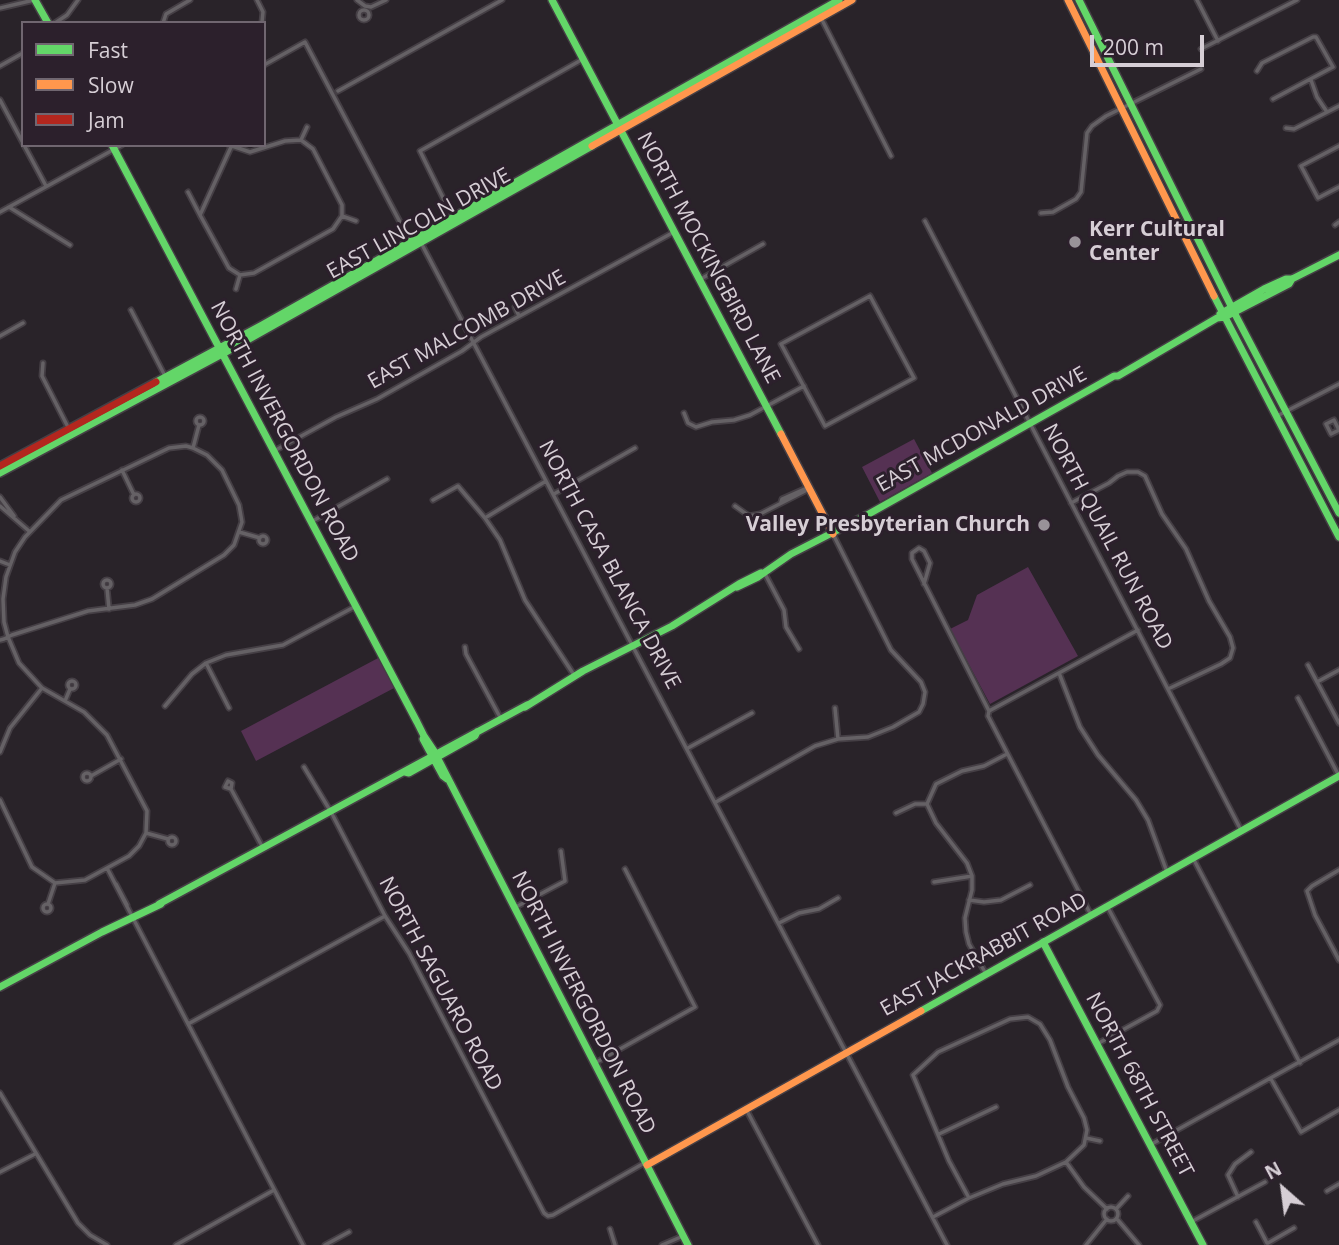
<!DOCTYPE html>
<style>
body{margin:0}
#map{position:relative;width:1339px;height:1245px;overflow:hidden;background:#292329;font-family:"Open Sans",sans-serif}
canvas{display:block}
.legend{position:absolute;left:21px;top:21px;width:245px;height:126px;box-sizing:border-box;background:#2c202c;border:2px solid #706670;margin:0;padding:9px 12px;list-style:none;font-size:21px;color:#d6ced5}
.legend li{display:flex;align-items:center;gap:14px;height:35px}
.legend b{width:35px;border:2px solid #706670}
.north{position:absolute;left:1248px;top:1154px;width:70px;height:70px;-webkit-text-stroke:5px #2c202c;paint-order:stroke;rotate:332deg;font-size:19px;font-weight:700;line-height:28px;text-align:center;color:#d6ced5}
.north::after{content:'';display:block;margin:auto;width:24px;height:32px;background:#d6ced5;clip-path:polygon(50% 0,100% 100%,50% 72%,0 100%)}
.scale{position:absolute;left:1090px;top:35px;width:114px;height:32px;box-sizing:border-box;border:4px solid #d6ced5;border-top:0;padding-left:9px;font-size:21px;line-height:24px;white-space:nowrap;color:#d6ced5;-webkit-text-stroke:5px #2c202c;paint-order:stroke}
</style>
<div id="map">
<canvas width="1339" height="1245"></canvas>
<ul class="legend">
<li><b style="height:9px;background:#63d668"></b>Fast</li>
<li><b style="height:9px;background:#ff974d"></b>Slow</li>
<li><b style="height:9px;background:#b3261e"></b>Jam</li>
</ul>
<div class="north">N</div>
<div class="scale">200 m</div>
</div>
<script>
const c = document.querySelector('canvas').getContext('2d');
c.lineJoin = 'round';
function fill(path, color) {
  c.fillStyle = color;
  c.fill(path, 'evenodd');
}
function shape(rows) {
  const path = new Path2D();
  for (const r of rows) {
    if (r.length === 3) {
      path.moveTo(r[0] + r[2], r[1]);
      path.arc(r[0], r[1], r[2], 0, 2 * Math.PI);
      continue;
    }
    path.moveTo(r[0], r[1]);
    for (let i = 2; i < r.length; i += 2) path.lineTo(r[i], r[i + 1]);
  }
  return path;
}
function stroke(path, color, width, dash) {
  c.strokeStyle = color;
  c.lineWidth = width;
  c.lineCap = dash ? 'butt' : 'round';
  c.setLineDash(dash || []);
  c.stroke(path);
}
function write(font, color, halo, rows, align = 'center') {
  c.font = font + ' "Open Sans",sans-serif';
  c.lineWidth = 6;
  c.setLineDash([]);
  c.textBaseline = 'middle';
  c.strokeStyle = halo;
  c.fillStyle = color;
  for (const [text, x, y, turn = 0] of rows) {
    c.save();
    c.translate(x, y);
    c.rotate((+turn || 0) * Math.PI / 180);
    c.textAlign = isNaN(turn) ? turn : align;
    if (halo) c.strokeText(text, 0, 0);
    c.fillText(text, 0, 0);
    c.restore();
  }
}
fill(shape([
 [914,439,932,473,880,502,862,467],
 [1028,567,1078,656,990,704,950,629,968,620,977,595],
 [380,657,396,687,256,761,241,731]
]), '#553153');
const street = shape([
 [257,0,263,12,262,22],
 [357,0,365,6],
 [1197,0,1218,41],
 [365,6,371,7,386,0],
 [0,8,34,0],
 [364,15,5],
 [818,12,891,156],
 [55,23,67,15,78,0],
 [163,23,166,14,190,0],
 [1201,49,1297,0],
 [264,65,305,42,410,241],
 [0,66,23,53],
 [1257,71,1262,63,1313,37,1316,37,1333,67,1273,99],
 [1311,80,1317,97,1327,112],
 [338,91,502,0],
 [0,100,23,143],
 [1286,128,1294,129,1339,106],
 [301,140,307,127],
 [24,145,46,186],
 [229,145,250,152,285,141,301,140,313,149,342,205,342,216,333,229,254,273,240,275],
 [1339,146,1301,166,1318,198,1339,187],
 [231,147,200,215,229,268,240,275],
 [188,192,200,215],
 [9,207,70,245],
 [449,210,420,151,583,59],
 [0,212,122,145],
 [1041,213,1053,212,1076,199,1081,192,1087,133,1092,126,1106,116,1201,69],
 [342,216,356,221],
 [925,221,1241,830],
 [1335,225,1339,222],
 [418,237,947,1245],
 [699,280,763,244],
 [236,289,240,275],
 [870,296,914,378,825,426,781,344,870,296],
 [515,307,519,316],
 [131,310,165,376],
 [0,336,23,323],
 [43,363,42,376,72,435],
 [684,413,688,423,696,427,712,422,734,420,750,415,804,386],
 [1277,416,1339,384],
 [200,421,4],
 [1339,430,1334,420,1326,424,1331,434,1339,430],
 [193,448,199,425],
 [274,451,336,417,377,399,462,351,481,337,674,232],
 [122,470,134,495],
 [136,498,4],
 [554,494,635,448],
 [0,497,14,516],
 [433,500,458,486,485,518,500,540,525,600,574,675],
 [781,502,782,499,809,487],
 [1071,503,1109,483,1118,476,1127,472,1138,472,1145,476,1162,514,1186,549,1209,601,1230,637,1233,648,1230,658,1221,664,1168,689],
 [0,506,29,531],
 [735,506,749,516,760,514,805,491,809,487],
 [485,518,546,481],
 [311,522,387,479],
 [239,532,260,538],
 [263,540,4],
 [0,561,10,565],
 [764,572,784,610,786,627,799,649],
 [107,584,4],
 [924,584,930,563,924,551,919,548,912,553,912,559,989,711],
 [107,588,109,609],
 [0,640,4,639,12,635,88,611,135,605,152,599,224,555,234,545,242,522,239,505,222,470,207,455,193,448,186,446,169,448,61,500,25,537,15,552,6,577,3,599,4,622,8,637,19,663,42,688,84,712,107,735,147,811,146,833,139,846,129,856,85,880,55,883,32,867,0,800],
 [465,647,466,654,501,719],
 [206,663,229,708],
 [1308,665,1339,723],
 [1059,673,1080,727,1098,755,1136,800,1148,820,1167,872],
 [72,685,4],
 [1317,682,1339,670],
 [1298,698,1339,776],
 [65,701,70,689],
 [165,706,192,674,206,663,226,655,283,645,356,606],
 [835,708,838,739],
 [688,748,752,713],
 [0,752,10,728,42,688],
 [304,767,331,812,385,916,409,953,544,1213,548,1216,553,1215,646,1162],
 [87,777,4],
 [91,776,121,759],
 [231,789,225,787,228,781,232,783,231,789,263,848],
 [716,802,815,746,838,739,868,737,893,727,919,712,923,704,925,692,921,682,891,650,833,534],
 [927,804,936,823,967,863,972,876,972,890,965,918,966,932,969,944,986,974],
 [927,804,936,784,962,771,984,766,1007,754],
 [896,813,915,804,927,804],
 [146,833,168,839],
 [172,841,4],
 [1193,858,1300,1063],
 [107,868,303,1245],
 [1339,870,1312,886,1307,891,1315,915,1339,960],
 [934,882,972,876],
 [116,884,127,905],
 [969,900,984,902,1001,900,1030,885],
 [47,908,4],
 [48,904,55,883],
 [514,908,565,881,561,851],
 [1091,915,988,716,989,711,1138,630],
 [779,923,799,913,819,909,838,898],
 [188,1024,385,916],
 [1097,1044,1157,1011,1160,1005,1107,906],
 [595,1063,695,1007,625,869],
 [1271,1079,1301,1132,1339,1110],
 [0,1093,78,1223,90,1235,107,1245],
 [746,1109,818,1245],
 [939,1134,996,1107],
 [1086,1138,1100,1141],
 [1150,1145,1339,1040],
 [1066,1162,1084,1187,1107,1209],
 [0,1172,35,1154],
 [1327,1191,1339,1184],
 [1238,1197,1228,1175,1235,1164,1251,1152],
 [1111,1214,7],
 [1116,1209,1128,1196],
 [933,1217,969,1198,1003,1184,1036,1176,1066,1162,1084,1145,1087,1130,1084,1118,1068,1087,1050,1040,1040,1024,1028,1017,1010,1019,938,1052,913,1075,949,1161,969,1198],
 [1117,1219,1139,1245],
 [1191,1222,1265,1182],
 [1256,1222,1267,1243],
 [610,1229,615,1245],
 [1268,1243,1294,1228],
 [176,1245,274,1190],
 [325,1245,349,1232],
 [662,1245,683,1236],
 [1086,1245,1107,1219]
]);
const fast = shape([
 [35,0,48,23],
 [552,0,781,434],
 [1079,0,1237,318,1339,513],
 [112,145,417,722,424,736,423,739,443,776,447,779],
 [1214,296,1339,537],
 [1220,314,1264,289,1286,279,1292,279,1339,255],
 [156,382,262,325,839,0],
 [0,473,228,351,592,146],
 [737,587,758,577,791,554,867,515,1114,376,1118,376,1217,318,1225,317,1289,284,1292,279],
 [525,707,583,671,672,626,739,584,761,573],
 [424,736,434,751,688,1245],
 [405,772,409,773,475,736,477,732],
 [159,904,527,705],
 [1043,942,1203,1245],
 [0,987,102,932,161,904],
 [921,1011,1339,776]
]);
const slow = shape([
 [1068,0,1214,296],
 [592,146,852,0],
 [781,434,833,534],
 [647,1165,921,1011]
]);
const jam = shape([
 [0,466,156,382]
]);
stroke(street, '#453f45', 7);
stroke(fast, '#453f45', 10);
stroke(slow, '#453f45', 10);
stroke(jam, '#453f45', 10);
stroke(street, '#656165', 3.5);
stroke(fast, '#63d668', 7);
stroke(slow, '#ff974d', 7);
stroke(jam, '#b3261e', 7);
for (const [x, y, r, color] of [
 [1075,242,7,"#999299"],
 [1044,525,7,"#999299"]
]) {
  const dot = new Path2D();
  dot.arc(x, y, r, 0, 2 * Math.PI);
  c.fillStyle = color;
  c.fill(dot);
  stroke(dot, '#2c202c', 2.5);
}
write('21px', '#d6ced5', '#2c202c', [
 ["EAST LINCOLN DRIVE",419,224,-29],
 ["NORTH MOCKINGBIRD LANE",708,258,62],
 ["EAST MALCOMB DRIVE",467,330,-29],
 ["EAST MCDONALD DRIVE",982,430,-29],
 ["NORTH INVERGORDON ROAD",284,432,62],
 ["NORTH QUAIL RUN ROAD",1107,537,62],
 ["NORTH CASA BLANCA DRIVE",609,565,62],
 ["EAST JACKRABBIT ROAD",984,955,-29],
 ["NORTH SAGUARO ROAD",440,984,62],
 ["NORTH INVERGORDON ROAD",583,1003,63],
 ["NORTH 68TH STREET",1139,1085,62]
]);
write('bold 21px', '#d6ced5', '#2c202c', [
 ["Kerr Cultural",1089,230],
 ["Center",1089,254],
 ["Valley Presbyterian Church",1030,525,"right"]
], 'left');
</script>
